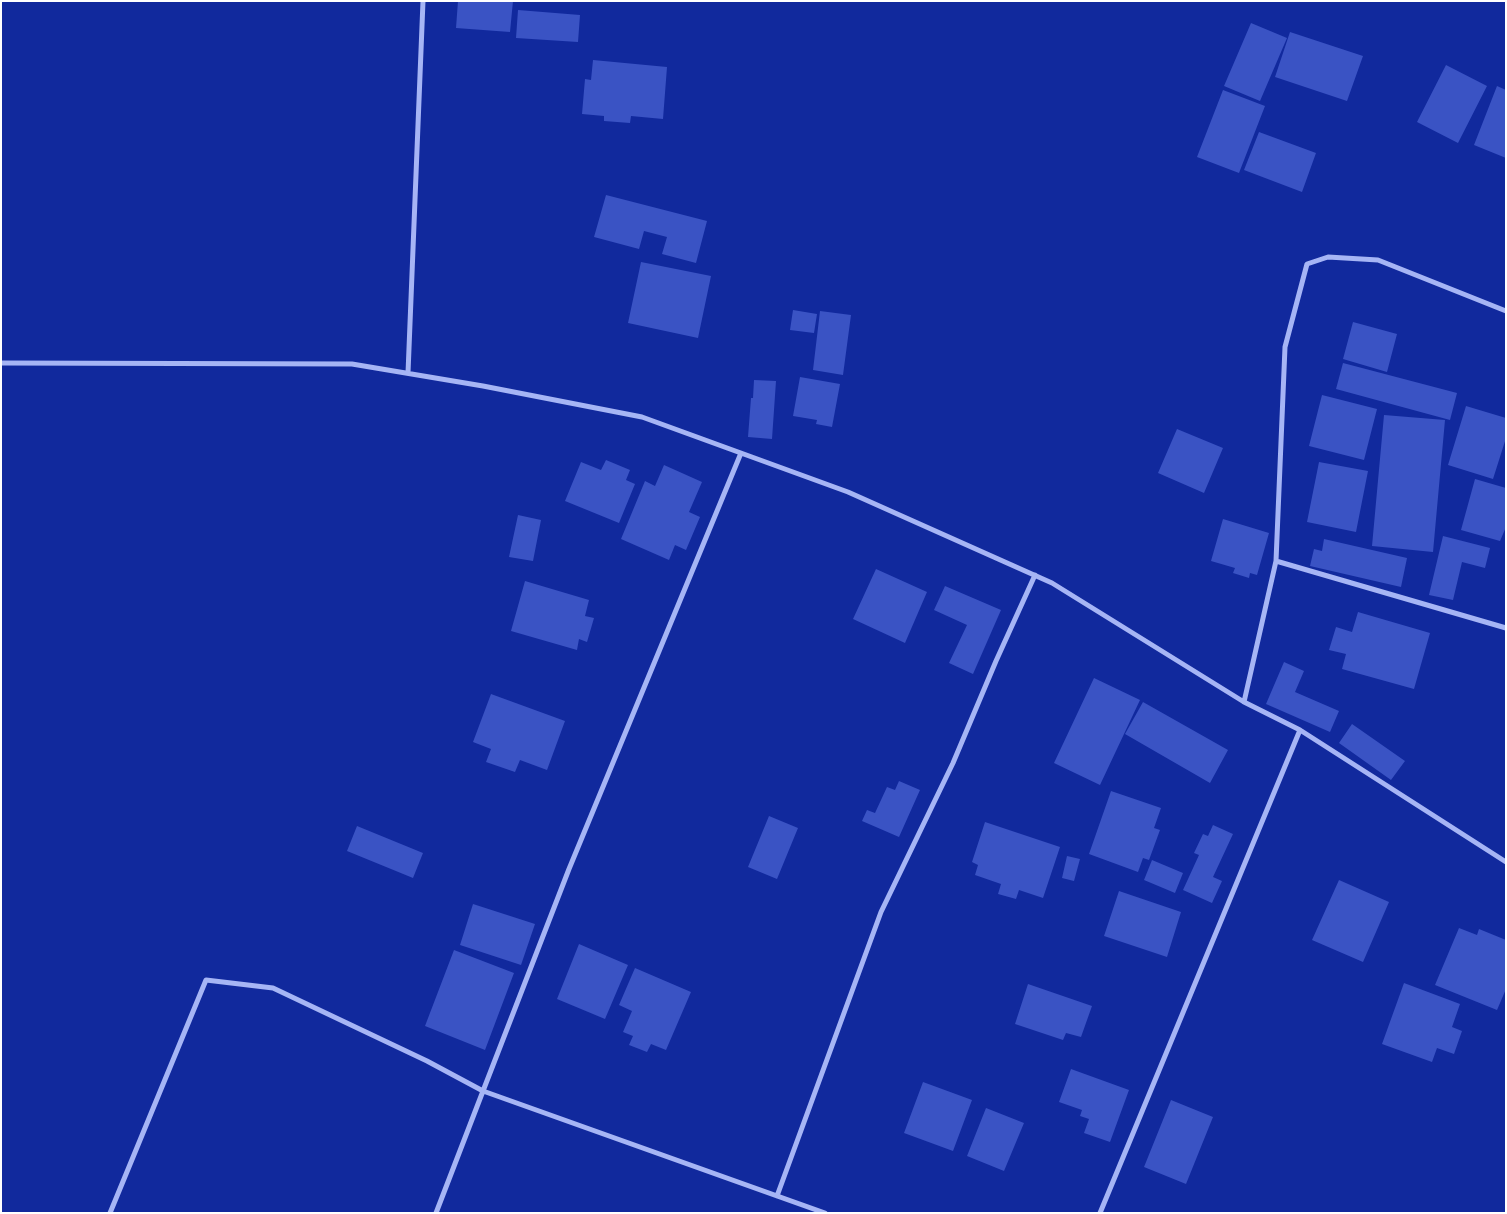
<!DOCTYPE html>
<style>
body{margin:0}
#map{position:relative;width:1507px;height:1214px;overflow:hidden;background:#11299d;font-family:Barlow,sans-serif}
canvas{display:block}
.frame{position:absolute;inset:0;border:2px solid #fff;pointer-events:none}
</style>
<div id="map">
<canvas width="1507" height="1214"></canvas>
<div class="frame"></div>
</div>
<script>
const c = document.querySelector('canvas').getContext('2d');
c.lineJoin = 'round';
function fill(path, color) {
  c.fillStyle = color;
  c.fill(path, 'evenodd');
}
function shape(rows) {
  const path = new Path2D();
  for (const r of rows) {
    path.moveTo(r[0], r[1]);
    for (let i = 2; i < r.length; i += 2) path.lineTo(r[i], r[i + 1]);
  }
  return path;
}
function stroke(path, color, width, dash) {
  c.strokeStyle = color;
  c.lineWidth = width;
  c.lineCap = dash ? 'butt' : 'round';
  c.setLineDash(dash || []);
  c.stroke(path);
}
fill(shape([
 [458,1,513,1,510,32,456,28],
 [518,10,580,15,578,42,516,38],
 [1251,23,1287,38,1260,101,1224,86],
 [1290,32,1363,56,1347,101,1275,77],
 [593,60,667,67,663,119,631,116,630,123,604,121,604,116,582,114,585,79,591,80],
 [1446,65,1487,86,1458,143,1417,122],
 [1497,86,1506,90,1506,158,1474,145],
 [1223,90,1265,106,1239,173,1197,157],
 [1259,132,1316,153,1302,192,1244,170],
 [606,195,707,221,696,263,662,254,667,237,644,231,639,249,594,237],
 [641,262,711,276,698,338,628,323],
 [793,310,817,314,814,333,790,330],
 [820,311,851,315,843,375,813,370],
 [1353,322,1397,334,1387,372,1343,359],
 [1343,363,1457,393,1450,420,1336,389],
 [800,377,840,384,832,427,816,424,817,420,793,416],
 [754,380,776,381,772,439,748,437,751,398,753,398],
 [1322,395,1377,409,1364,460,1309,446],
 [1466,406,1506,418,1506,438,1493,479,1448,465],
 [1384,415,1445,420,1433,552,1372,546],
 [1177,429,1223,448,1204,493,1158,473],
 [606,460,630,470,626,480,635,484,619,523,565,501,581,462,601,470],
 [1319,462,1368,471,1356,532,1307,522],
 [664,465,702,482,689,512,700,517,686,550,675,545,669,560,621,539,645,481,655,486],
 [1475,479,1506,488,1506,527,1500,541,1461,530],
 [518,515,541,520,533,561,509,557],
 [1223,519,1269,533,1257,575,1250,573,1249,578,1233,573,1235,568,1211,561],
 [1443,536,1490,548,1485,568,1462,562,1453,600,1429,595],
 [1324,539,1407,558,1401,587,1310,566,1314,549,1322,551],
 [876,569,927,592,905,643,853,619],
 [525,581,589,600,585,616,594,618,587,642,579,639,577,650,511,631],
 [945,586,1001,610,973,674,949,663,967,625,934,610],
 [1358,612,1430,633,1414,689,1342,669,1346,654,1329,650,1336,627,1352,632],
 [1284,662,1304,671,1295,692,1339,711,1330,732,1266,704],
 [1094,678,1140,700,1100,785,1054,763],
 [491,694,565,721,547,770,520,760,515,772,486,762,491,749,473,742],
 [1143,702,1228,750,1210,783,1125,734],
 [1352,724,1405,761,1391,780,1339,743],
 [899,781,920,790,899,837,862,821,867,810,875,813,887,787,895,790],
 [1111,791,1161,808,1154,828,1160,830,1149,860,1143,858,1138,872,1089,854],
 [769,816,798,828,777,879,748,867],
 [985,822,1060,847,1043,898,1019,890,1016,899,998,894,1001,884,975,875,978,865,972,862],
 [1213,825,1233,834,1213,877,1222,881,1212,903,1183,890,1199,855,1194,853,1203,834,1208,836],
 [357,826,423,853,413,878,347,851],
 [1067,856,1080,859,1074,881,1062,878],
 [1152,860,1183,873,1175,893,1144,880],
 [1339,880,1389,902,1363,962,1312,940],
 [1119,891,1181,912,1167,957,1104,936],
 [473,904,535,924,521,965,460,945],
 [1459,928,1477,935,1479,929,1506,940,1506,989,1497,1010,1435,985],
 [579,944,628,965,605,1019,557,999],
 [454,950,514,973,485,1050,425,1026],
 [635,968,691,992,666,1050,651,1044,647,1052,629,1045,633,1036,623,1032,632,1011,619,1005],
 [1404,983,1460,1004,1452,1027,1462,1031,1454,1054,1437,1048,1432,1062,1382,1044],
 [1028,984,1092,1006,1081,1037,1066,1033,1063,1040,1015,1024],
 [1071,1069,1129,1090,1110,1142,1084,1133,1089,1119,1080,1116,1082,1110,1059,1102],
 [923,1082,972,1100,953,1151,904,1133],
 [1171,1100,1213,1117,1186,1184,1144,1167],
 [986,1108,1024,1123,1004,1171,967,1156]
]), '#3a53c4');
stroke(shape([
 [1,363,352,364,483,386,642,417,848,492,1052,583,1244,702,1300,730,1506,862],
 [408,373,423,1],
 [741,453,569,869,483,1091,825,1213],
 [1276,561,1506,628],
 [1244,702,1276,561,1285,347,1307,264,1328,257,1378,260,1506,311],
 [777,1196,881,912,953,763,996,661,1035,575],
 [110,1213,206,980,273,988,427,1061,483,1091,436,1213],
 [1100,1213,1300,730]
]), '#a6b5f5', 5);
</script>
